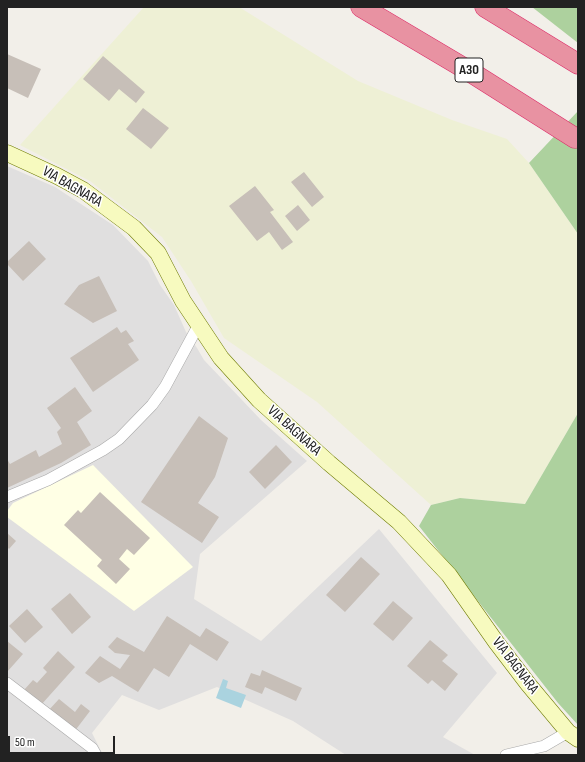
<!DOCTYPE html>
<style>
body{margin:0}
#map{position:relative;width:585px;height:762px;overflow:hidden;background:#f2efe9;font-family:"Sofia Sans Condensed",sans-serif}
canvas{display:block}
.frame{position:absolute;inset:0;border:8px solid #222;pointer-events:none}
.scale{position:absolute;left:8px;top:736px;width:107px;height:18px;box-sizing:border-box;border:2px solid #222;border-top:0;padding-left:5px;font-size:12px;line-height:14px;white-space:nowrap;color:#222;-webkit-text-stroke:3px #fff;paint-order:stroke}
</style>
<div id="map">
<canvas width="585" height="762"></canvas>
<div class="frame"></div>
<div class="scale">50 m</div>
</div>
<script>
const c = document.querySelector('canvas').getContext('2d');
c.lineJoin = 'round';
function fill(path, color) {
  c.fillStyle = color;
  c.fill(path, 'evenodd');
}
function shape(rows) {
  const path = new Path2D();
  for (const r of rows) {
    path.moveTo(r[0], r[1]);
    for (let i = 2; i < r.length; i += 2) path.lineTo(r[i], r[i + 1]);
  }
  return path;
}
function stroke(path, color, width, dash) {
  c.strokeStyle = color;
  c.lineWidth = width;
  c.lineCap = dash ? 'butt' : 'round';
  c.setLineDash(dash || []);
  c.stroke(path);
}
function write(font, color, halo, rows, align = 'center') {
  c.font = font + ' "Sofia Sans Condensed",sans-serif';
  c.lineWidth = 3;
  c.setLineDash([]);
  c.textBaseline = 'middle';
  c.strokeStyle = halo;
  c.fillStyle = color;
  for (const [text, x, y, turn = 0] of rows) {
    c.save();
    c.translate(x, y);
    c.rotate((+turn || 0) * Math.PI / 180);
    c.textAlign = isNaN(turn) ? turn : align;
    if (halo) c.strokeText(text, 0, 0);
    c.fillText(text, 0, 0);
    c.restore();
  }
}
fill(shape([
 [7,166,55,187,113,225,148,261,160,285,174,305,186,332,197,348,204,360,261,420,307,461,200,554,194,599,261,641,379,529,497,673,443,737,475,755,346,755,293,721,217,687,159,710,122,695,92,733,103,755,7,755]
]), '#e0dfdf');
fill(shape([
 [93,465,193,567,134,611,7,517,7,511,13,503]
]), '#ffffe5');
fill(shape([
 [144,7,239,7,358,81,452,120,507,139,529,163,578,234,578,413,525,504,460,498,431,505,317,402,224,338,191,281,162,237,90,181,20,145]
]), '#eef0d5');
fill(shape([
 [532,7,578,7,578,43],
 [578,111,578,234,529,163],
 [578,413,578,725,558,703,419,526,431,505,460,498,525,504]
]), '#add19e');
fill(shape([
 [223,679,228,681,226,688,246,695,241,708,216,698]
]), '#aad3df');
fill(shape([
 [7,54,41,69,28,98,7,88],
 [103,56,145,92,136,103,119,89,109,101,83,79],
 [143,108,169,128,151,149,126,129],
 [304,172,324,197,312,207,291,182],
 [255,186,274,210,270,212,293,242,282,250,269,232,257,241,229,206],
 [298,205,310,220,297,231,285,216],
 [29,241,46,259,23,281,7,264,7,262],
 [99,276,117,311,93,323,64,304,79,285],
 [117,327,121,333,126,330,134,341,128,344,139,360,93,392,70,358],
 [75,387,92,411,77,422,91,445,61,463,7,488,7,459,10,464,36,450,39,457,62,444,57,432,61,428,47,408],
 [199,416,228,438,215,477,198,503,219,517,202,543,141,502],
 [276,445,292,462,265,489,249,472],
 [100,492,150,538,134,555,127,549,119,559,130,569,116,584,97,566,102,560,64,525,78,510,81,513],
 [7,533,16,541,9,549,7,547],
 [361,557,380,574,345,612,326,595],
 [70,593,91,617,72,634,51,609],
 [393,601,413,618,393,641,373,624],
 [27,609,43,627,25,643,9,626],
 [167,616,200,637,206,628,229,642,217,661,190,644,169,677,154,668,138,692,112,676,99,683,85,673,100,656,120,669,130,655,115,653,108,647,117,637,144,652],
 [430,640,448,655,442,661,458,674,445,691,432,680,428,684,407,666],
 [7,641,23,654,7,672],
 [58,651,75,667,41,705,24,690,33,680,37,683,47,672,43,668],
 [262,670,302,688,296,701,265,687,262,694,245,687,251,673,260,676],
 [59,699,75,712,81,704,90,711,74,732,48,711]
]), '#c7bfb8');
const street = shape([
 [7,497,48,480,103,450,119,439,152,405,165,387,198,326],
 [7,683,92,748,96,755],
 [506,755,544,746,568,732]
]);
const secondary = shape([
 [7,153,57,176,83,190,134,228,158,253,183,301,221,358,259,400,329,463,399,522,449,575,496,642,528,684,568,732,578,739]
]);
const highway = shape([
 [361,7,469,71,575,138],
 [485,7,578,64]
]);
stroke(street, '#a9a9a9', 12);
stroke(secondary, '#707d05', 17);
stroke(highway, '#dc2a67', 21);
stroke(street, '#fff', 11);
stroke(secondary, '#f7fabf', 16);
stroke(highway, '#e892a2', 20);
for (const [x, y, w] of [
 [469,70,28]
]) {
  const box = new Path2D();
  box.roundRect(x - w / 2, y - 12, w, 24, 3);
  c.fillStyle = '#fff';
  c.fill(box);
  stroke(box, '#222', 1);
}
write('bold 14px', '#222', null, [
 ["A30",469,70]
]);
write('15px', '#222', '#fff', [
 ["VIA BAGNARA",72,187,30],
 ["VIA BAGNARA",294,431,42],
 ["VIA BAGNARA",515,666,53]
]);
</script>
